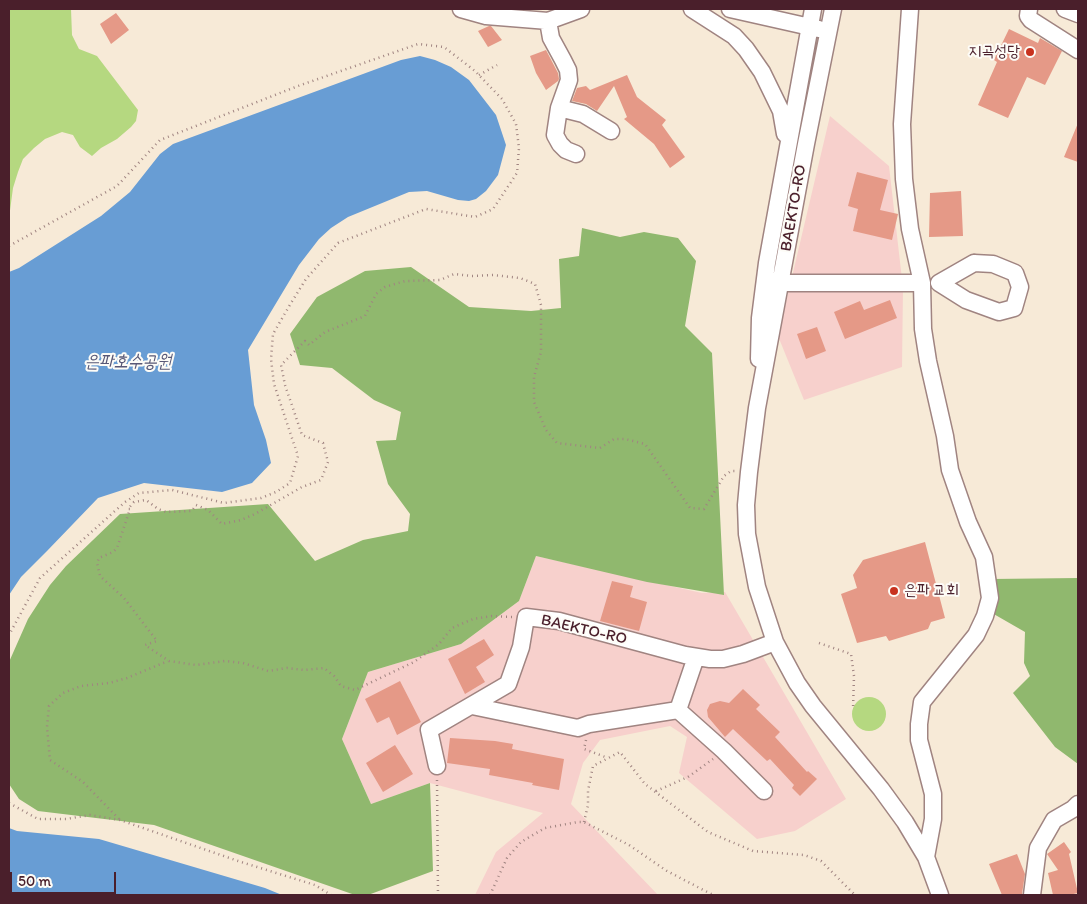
<!DOCTYPE html>
<meta charset="utf-8">
<style>
body{margin:0}
#map{position:relative;width:1087px;height:904px;overflow:hidden;background:#f7ead7;font-family:Itim,sans-serif}
canvas{display:block}
.frame{position:absolute;inset:0;border:10px solid #4a1f2b;pointer-events:none}
.scale{position:absolute;left:10px;top:872px;width:106px;height:22px;box-sizing:border-box;border:2px solid #4a1f2b;border-top:0;padding-left:6px;font-size:15px;line-height:18px;white-space:nowrap;color:#4a1f2b;-webkit-text-stroke:4px #fdfcf7;paint-order:stroke}
</style>
<div id="map">
<canvas width="1087" height="904"></canvas>
<div class="frame"></div>
<div class="scale">50 m</div>
</div>
<script>
const c = document.querySelector('canvas').getContext('2d');
c.lineJoin = 'round';
function fill(path, color) {
  c.fillStyle = color;
  c.fill(path, 'evenodd');
}
function shape(rows) {
  const path = new Path2D();
  for (const r of rows) {
    if (r.length === 3) {
      path.moveTo(r[0] + r[2], r[1]);
      path.arc(r[0], r[1], r[2], 0, 2 * Math.PI);
      continue;
    }
    path.moveTo(r[0], r[1]);
    for (let i = 2; i < r.length; i += 2) path.lineTo(r[i], r[i + 1]);
  }
  return path;
}
function stroke(path, color, width, dash) {
  c.strokeStyle = color;
  c.lineWidth = width;
  c.lineCap = dash ? 'butt' : 'round';
  c.setLineDash(dash || []);
  c.stroke(path);
}
function write(font, color, halo, rows, align = 'center') {
  c.font = font + ' Itim,"Poor Story",sans-serif';
  c.lineWidth = 4;
  c.setLineDash([]);
  c.textBaseline = 'middle';
  c.strokeStyle = halo;
  c.fillStyle = color;
  for (const [text, x, y, turn = 0] of rows) {
    c.save();
    c.translate(x, y);
    c.rotate((+turn || 0) * Math.PI / 180);
    c.textAlign = isNaN(turn) ? turn : align;
    if (halo) c.strokeText(text, 0, 0);
    c.fillText(text, 0, 0);
    c.restore();
  }
}
fill(shape([
 [830,116,889,166,903,288,902,367,804,400,778,336],
 [536,556,702,593,725,592,846,799,795,831,757,839,679,773,687,737,670,726,600,740,583,763,571,804,658,895,475,895,496,852,543,813,430,783,371,804,342,739,368,672,461,644,519,601]
]), '#f7d0cc');
fill(shape([
 [9,9,71,9,72,35,79,49,97,56,138,110,136,121,131,127,117,139,101,148,92,156,80,147,73,135,62,132,45,139,34,148,23,159,18,172,13,188,9,218],
 [869,714,17]
]), '#b5d880');
fill(shape([
 [582,228,620,237,644,232,678,238,696,261,685,326,712,353,724,595,647,582,536,556,519,601,461,644,368,672,342,739,371,804,430,783,433,871,368,895,355,895,154,825,38,811,19,799,9,784,9,662,28,619,50,585,66,566,120,514,268,504,315,561,363,540,408,531,410,514,388,484,376,441,396,440,401,412,374,400,332,368,300,365,290,334,317,297,365,271,411,267,469,307,531,311,561,308,559,259,579,256],
 [1078,578,1078,764,1055,747,1013,693,1030,676,1024,663,1025,632,985,609,992,579]
]), '#90b86e');
fill(shape([
 [420,56,435,60,451,67,469,80,496,115,506,145,498,175,486,191,476,199,469,201,458,200,427,191,409,192,348,217,331,228,319,239,299,265,248,350,254,405,266,440,271,463,252,483,222,492,144,483,98,498,47,551,21,577,9,595,9,272,19,268,101,216,130,192,160,154,173,144,401,60],
 [9,828,17,831,99,839,265,888,282,895,9,895]
]), '#689dd4');
fill(shape([
 [116,13,129,30,111,44,100,24],
 [489,26,491,26,502,40,488,47,478,31],
 [1009,29,1038,43,1040,38,1062,51,1045,85,1027,77,1008,118,978,105,997,62,994,60],
 [546,50,558,73,559,79,558,81,546,90,536,73,530,56],
 [627,75,637,97,666,120,662,125,685,157,670,168,654,144,624,119,627,117,614,86,597,111,586,104,572,101,577,88,586,86,590,90],
 [1078,123,1078,162,1064,157],
 [857,172,888,180,880,210,898,214,892,240,853,231,858,209,848,206],
 [961,191,963,236,929,237,930,193],
 [890,300,897,318,845,339,834,312,860,301,864,310],
 [817,327,826,351,806,359,797,334],
 [925,542,945,618,931,622,928,629,889,641,886,636,857,643,841,594,857,588,853,575,863,560],
 [612,581,633,586,630,597,647,602,639,631,600,621],
 [484,639,494,655,476,667,485,682,465,694,448,659],
 [400,681,421,722,397,735,389,717,377,723,365,699],
 [743,689,760,705,756,709,780,732,775,737,807,772,808,771,817,779,800,796,792,788,794,785,770,759,767,761,733,729,725,737,708,717,707,710,710,704,720,701,729,703],
 [450,738,495,741,513,744,512,749,564,759,559,790,532,785,533,783,489,775,490,769,447,763],
 [395,745,413,774,383,792,366,763],
 [1064,842,1071,852,1069,854,1078,893,1069,895,1053,895,1048,873,1058,870,1047,854],
 [1017,854,1025,874,1022,894,1002,895,989,864]
]), '#e59987');
const minor = shape([
 [461,9,486,16,548,21,581,9],
 [692,9,734,36,746,49,762,72,781,111,785,134],
 [730,9,819,29],
 [833,9,806,144,757,408,749,472,746,505,747,534,757,587,775,642,797,683,813,706,881,789,905,822,926,857,940,895],
 [910,9,902,124,904,179,910,229,922,283,923,329,928,361,945,436,950,470,968,522,984,557,990,598,985,616,976,635,922,702,919,724,919,740,933,794,933,819,926,857],
 [1029,9,1028,16,1031,20,1078,50],
 [1065,9,1078,14],
 [548,21,551,38,563,60,568,70,569,80,559,108,555,135,560,144,566,150,576,154],
 [559,108,583,114,611,131],
 [974,263,993,264,1015,273,1020,287,1014,308,999,312,966,300,939,283,974,263],
 [771,281,781,283,922,283],
 [759,359,760,318,767,263,813,9],
 [696,657,678,710,724,751,764,791],
 [472,706,578,728,589,724,678,710],
 [437,766,429,730,508,684,521,647,526,617,559,621,685,655,710,659,723,659,743,654,775,642],
 [1032,895,1038,848,1054,820,1073,809,1078,804]
]);
stroke(minor, '#a08481', 19);
stroke(shape([
 [479,75,497,65],
 [9,246,117,186,160,140,298,86,418,44,444,47,475,71,502,99,516,124,519,148,517,173,493,209,475,217,426,209,338,243,306,279,291,303,273,334,271,359,274,384,298,456,290,483,276,492,261,498,224,503,172,490,139,493,125,502,40,578,9,635],
 [512,617,492,616,473,619,452,628,439,644,414,662,355,690,341,686,334,676,324,668,304,670,287,668,268,671,243,663,225,661,196,665,169,661,145,645,157,641,124,598,100,576,97,563,99,558,113,552,117,548,130,509,128,509,134,502,146,500,158,509,166,512,192,511,196,505,208,510,222,524,241,520,255,514,302,487,321,480,328,462,323,443,302,435,285,385,281,365,305,341,309,345,325,332,365,316,376,294,385,287,405,281,440,280,454,274,472,276,493,275,520,278,535,284,541,305,541,352,534,377,534,402,546,430,557,443,600,448,614,439,625,439,645,444,690,508,704,509,724,476,731,471,735,471],
 [819,643,851,654,854,676,853,709],
 [586,740,584,749,608,758],
 [437,780,438,895],
 [656,791,688,777,713,759],
 [9,803,38,819,66,819,90,815,120,820,241,862,315,885,331,895],
 [119,819,83,782,50,760,47,727,49,706,63,693,81,686,109,683,127,678,168,661],
 [584,822,588,805,588,791,593,766,620,752,645,784,708,832,753,851,804,855,821,861,855,895],
 [490,895,507,858,521,842,545,828,578,822,584,822,629,845,667,871,713,895]
]), '#a08481', 2.5, [1, 4]);
stroke(minor, '#fff', 16);
for (const [x, y, r, color] of [
 [1030,52,5,"#c8321e"],
 [894,591,5,"#c8321e"]
]) {
  const dot = new Path2D();
  dot.arc(x, y, r, 0, 2 * Math.PI);
  c.fillStyle = color;
  c.fill(dot);
  stroke(dot, '#fdfcf7', 2);
}
write('16px', '#4a1f2b', '#fdfcf7', [
 ["지곡성당",1020,52],
 ["은파 교회",904,591,"left"]
], 'right');
write('16px', '#4a1f2b', '#fdfcf7', [
 ["BAEKTO-RO",794,208,-80],
 ["BAEKTO-RO",584,630,13]
]);
write('italic 18px', '#585877', '#fdfcf7', [
 ["은파호수공원",128,362]
]);
</script>
